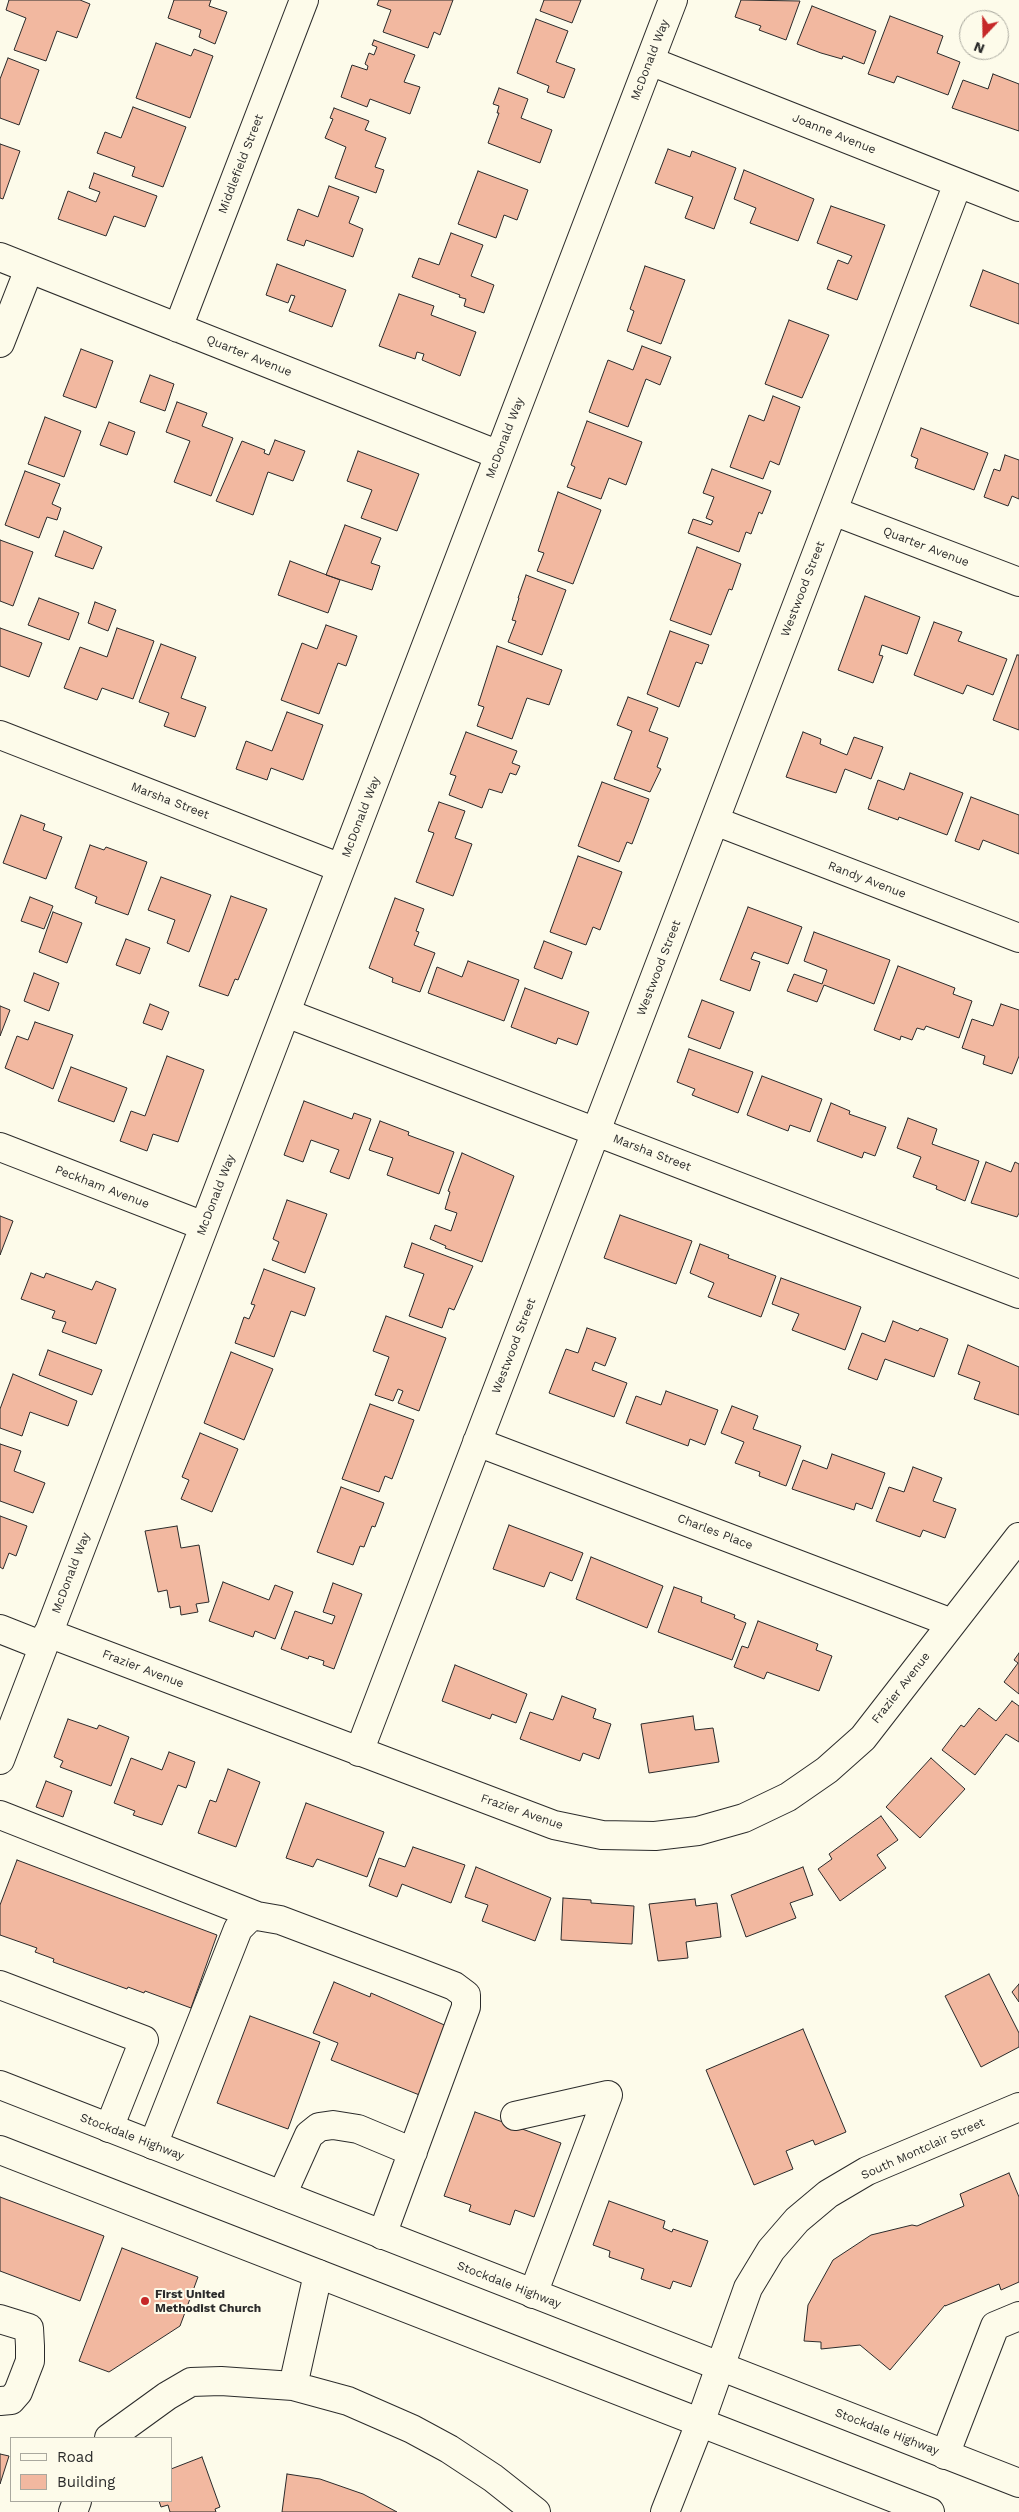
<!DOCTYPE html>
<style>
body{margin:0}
#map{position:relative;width:1019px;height:2512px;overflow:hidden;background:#fdfbea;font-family:"Work Sans",sans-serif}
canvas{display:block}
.legend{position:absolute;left:10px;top:2437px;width:162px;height:65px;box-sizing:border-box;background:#fdfbea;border:1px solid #a9a89e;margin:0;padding:6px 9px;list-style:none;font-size:15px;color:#2b2b2b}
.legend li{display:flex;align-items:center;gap:10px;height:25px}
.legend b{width:25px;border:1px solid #a9a89e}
.north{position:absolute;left:959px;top:10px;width:50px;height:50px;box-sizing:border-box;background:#fdfbea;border:1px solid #a9a89e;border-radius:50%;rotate:201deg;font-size:14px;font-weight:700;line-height:20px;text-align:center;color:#2b2b2b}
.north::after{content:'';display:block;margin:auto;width:18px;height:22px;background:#c62828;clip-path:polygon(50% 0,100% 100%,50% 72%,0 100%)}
</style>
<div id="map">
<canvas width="1019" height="2512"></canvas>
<ul class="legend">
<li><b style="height:6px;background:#fdfbea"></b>Road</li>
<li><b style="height:14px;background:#f2b8a0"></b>Building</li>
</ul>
<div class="north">N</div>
</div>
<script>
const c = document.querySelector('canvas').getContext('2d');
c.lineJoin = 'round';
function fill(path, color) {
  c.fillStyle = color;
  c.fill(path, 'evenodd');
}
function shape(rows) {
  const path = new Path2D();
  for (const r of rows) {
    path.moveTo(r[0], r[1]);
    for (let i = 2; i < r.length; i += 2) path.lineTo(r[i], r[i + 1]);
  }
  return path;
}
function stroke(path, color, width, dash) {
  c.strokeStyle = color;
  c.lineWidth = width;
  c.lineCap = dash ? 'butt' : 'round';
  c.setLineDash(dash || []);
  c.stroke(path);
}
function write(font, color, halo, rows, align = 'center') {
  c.font = font + ' "Work Sans",sans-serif';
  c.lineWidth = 4;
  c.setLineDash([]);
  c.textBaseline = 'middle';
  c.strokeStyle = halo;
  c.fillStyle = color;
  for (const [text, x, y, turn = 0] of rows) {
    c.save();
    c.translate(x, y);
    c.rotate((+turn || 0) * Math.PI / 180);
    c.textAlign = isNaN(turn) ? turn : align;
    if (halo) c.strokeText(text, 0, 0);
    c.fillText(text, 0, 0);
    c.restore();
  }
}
const building = shape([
 [9,0,80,0,90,4,77,38,57,31,46,61,14,50,26,18,6,10,9,0],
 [174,0,211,0,209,6,227,12,215,44,199,37,201,30,168,18,174,0],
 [379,0,453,0,440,35,434,32,428,48,383,32,391,10,377,5,379,0],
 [544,0,581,0,572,23,540,11,544,0],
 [741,0,800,1,786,40,759,30,761,26,735,17,741,0],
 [812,6,876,31,864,64,843,56,842,59,821,53,797,44,812,6],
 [890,16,943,36,937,53,960,62,948,95,897,76,894,83,868,74,890,16],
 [536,19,568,31,556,62,575,69,564,98,547,92,549,86,517,73,536,19],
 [374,40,415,55,404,82,420,87,410,114,370,99,367,107,341,97,352,65,367,70,368,66,365,64,369,53,374,55,377,47,372,45,374,40],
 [156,43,191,56,194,49,213,56,190,118,136,98,156,43],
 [8,58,39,70,19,125,0,118,0,79,8,58],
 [993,74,1019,84,1019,131,952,108,963,80,988,89,993,74],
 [499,88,528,99,521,118,552,130,540,163,488,143,499,113,497,113,499,106,493,104,499,88],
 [133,107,186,127,163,187,132,176,135,167,97,153,105,132,121,138,133,107],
 [334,108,369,121,365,130,386,138,375,167,384,170,376,193,335,178,346,147,325,138,333,119,330,118,334,108],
 [0,144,20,151,3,199,0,198,0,144],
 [668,149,690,157,692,151,736,168,714,229,685,218,693,197,655,183,668,149],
 [744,170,814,199,798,241,750,223,756,208,734,199,744,170],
 [478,171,528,190,517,220,504,215,496,238,458,224,478,171],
 [94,173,157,196,145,227,114,216,106,236,58,219,68,191,96,202,100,192,89,188,94,173],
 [329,186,359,197,349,223,363,229,353,257,306,240,304,246,287,240,298,209,318,217,329,186],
 [831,206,885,225,857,300,827,289,838,260,848,264,852,256,817,243,831,206],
 [451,233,483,245,471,276,494,285,484,313,464,306,466,299,459,297,460,295,412,277,419,258,439,265,451,233],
 [277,264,346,290,332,327,289,311,295,296,291,295,288,303,266,295,277,264],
 [645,266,685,280,661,344,627,331,634,311,630,309,645,266],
 [983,270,1019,284,1019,324,970,306,983,270],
 [399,294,434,306,431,315,476,332,460,376,422,360,424,354,417,352,415,359,379,346,399,294],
 [789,320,829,335,802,398,765,384,789,320],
 [642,346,671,357,660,385,646,379,628,427,589,412,608,360,633,370,642,346],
 [81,349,113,361,96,408,63,396,81,349],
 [150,375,174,384,165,411,140,402,150,375],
 [773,396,800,407,779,465,770,461,763,479,730,467,749,415,764,421,773,396],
 [177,402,207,413,202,426,233,438,211,496,174,482,190,441,166,432,177,402],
 [45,417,81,431,64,477,28,464,45,417],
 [587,421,642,442,626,485,609,478,601,499,567,487,575,467,571,465,587,421],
 [109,422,135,432,127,455,100,445,109,422],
 [921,428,988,453,974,490,915,468,918,459,911,456,921,428],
 [275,440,305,451,293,481,268,472,253,515,216,501,242,441,265,450,264,453,269,455,275,440],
 [358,451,419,474,397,531,361,518,372,490,347,481,358,451],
 [1005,455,1019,460,1019,499,1012,496,1008,506,984,497,994,469,1000,471,1005,455],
 [712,469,771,491,762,514,759,512,751,534,746,532,739,552,688,533,693,519,711,525,713,521,706,518,714,497,703,493,712,469],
 [25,471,60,484,52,504,61,508,57,520,47,517,39,538,5,525,25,471],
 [558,492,601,510,573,584,537,571,544,553,538,551,558,492],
 [345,525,381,538,371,563,380,566,372,590,326,575,345,525],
 [64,531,102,547,93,569,55,556,64,531],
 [0,540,33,552,13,606,0,601,0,540],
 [697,547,741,564,732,590,729,589,711,635,670,620,697,547],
 [290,561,340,580,328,613,278,595,290,561],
 [526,575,566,590,542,655,508,642,516,621,512,620,519,598,518,598,526,575],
 [865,596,920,617,907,654,882,645,879,655,883,656,873,683,838,670,865,596],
 [39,598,79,613,69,640,28,625,39,598],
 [95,602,116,610,108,631,88,623,95,602],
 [934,622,962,632,958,641,1007,659,993,695,967,685,963,694,914,675,934,622],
 [326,625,357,636,346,666,338,663,319,714,281,700,302,643,317,649,326,625],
 [0,628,42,643,29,677,0,666,0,628],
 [117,628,154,641,133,699,102,688,97,700,64,688,80,647,107,657,117,628],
 [670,631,709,645,702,664,696,662,679,707,647,694,670,631],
 [161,644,196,657,181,698,206,707,195,737,164,726,169,713,139,702,161,644],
 [497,646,562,670,549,705,527,698,512,739,477,726,484,707,478,705,497,646],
 [1017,655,1019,655,1019,730,993,720,1017,655],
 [628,697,658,708,649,731,668,738,657,767,661,769,650,792,614,779,632,731,617,725,628,697],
 [287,712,323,725,303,780,271,768,267,780,236,769,246,741,272,751,287,712],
 [466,732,517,751,512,763,520,766,516,775,510,773,502,793,489,789,482,808,449,795,456,776,450,774,466,732],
 [803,732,821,739,820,744,847,755,854,737,883,747,871,779,845,769,836,793,786,777,803,732],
 [910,773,963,793,947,835,899,817,898,820,868,809,878,780,904,790,910,773],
 [602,782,649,799,632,844,627,842,619,862,578,846,602,782],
 [971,797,1019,815,1019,854,983,840,979,850,955,841,971,797],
 [439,802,465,811,455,838,472,844,453,896,416,882,434,833,428,831,439,802],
 [21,815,45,824,43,830,62,837,46,879,3,863,21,815],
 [90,845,104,850,106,847,147,862,128,915,95,903,97,897,75,888,90,845],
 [578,856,622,872,600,930,593,927,586,945,550,932,578,856],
 [161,877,211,895,189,952,167,943,175,920,148,910,161,877],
 [231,896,267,909,238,980,235,979,228,996,199,986,231,896],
 [30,897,53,906,44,929,21,921,30,897],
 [395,898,424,909,416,931,419,932,414,945,435,953,420,992,392,982,393,978,369,968,395,898],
 [748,907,802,927,788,964,754,952,751,959,760,962,750,991,720,980,748,907],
 [53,912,82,923,67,963,39,952,53,912],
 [814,932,890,960,874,1004,824,985,817,1002,787,991,794,974,822,984,827,970,804,961,814,932],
 [126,939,150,948,140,974,116,965,126,939],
 [544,941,572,952,562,979,534,968,544,941],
 [468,961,519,980,504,1021,428,993,437,967,462,977,468,961],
 [898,966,955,988,953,994,972,1001,959,1038,926,1026,924,1030,917,1028,912,1040,901,1036,900,1040,874,1030,898,966],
 [34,973,59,983,49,1011,24,1001,34,973],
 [525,988,589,1012,577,1045,558,1038,556,1044,511,1027,525,988],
 [702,1000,734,1012,720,1049,688,1037,702,1000],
 [150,1004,169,1012,162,1030,143,1023,150,1004],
 [1001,1004,1019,1010,1019,1056,1012,1074,983,1064,985,1056,962,1048,972,1019,993,1026,1001,1004],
 [0,1006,10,1010,0,1036,0,1006],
 [35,1022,73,1035,53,1089,5,1068,17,1036,28,1040,35,1022],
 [689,1049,753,1072,738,1113,692,1095,695,1089,677,1082,689,1049],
 [167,1056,204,1070,178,1142,153,1134,147,1151,120,1141,131,1111,145,1116,167,1056],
 [71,1067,127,1088,114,1122,58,1101,71,1067],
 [762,1076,822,1099,810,1132,790,1125,788,1131,747,1115,762,1076],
 [304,1101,352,1119,354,1113,371,1119,349,1179,330,1172,339,1150,311,1140,303,1162,284,1155,304,1101],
 [831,1103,850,1111,849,1114,886,1127,875,1156,864,1152,862,1158,817,1141,831,1103],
 [908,1118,937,1129,932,1144,979,1161,965,1201,936,1189,937,1186,913,1177,921,1157,897,1148,908,1118],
 [380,1121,409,1132,408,1135,454,1152,439,1194,387,1175,393,1158,369,1150,380,1121],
 [462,1153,514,1176,482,1262,445,1248,446,1246,430,1239,435,1225,451,1231,457,1213,445,1209,450,1192,448,1191,462,1153],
 [986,1162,1011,1172,1015,1162,1019,1164,1019,1213,1017,1217,971,1203,986,1162],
 [287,1200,327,1214,305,1273,272,1260,279,1242,273,1239,287,1200],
 [620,1215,692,1241,676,1284,604,1258,620,1215],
 [0,1216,13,1221,0,1255,0,1216],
 [412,1243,473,1266,454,1310,449,1308,442,1328,409,1316,424,1274,404,1267,412,1243],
 [700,1244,729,1255,728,1258,776,1276,761,1317,708,1297,714,1283,690,1273,700,1244],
 [264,1269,315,1288,305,1316,291,1311,274,1357,235,1343,244,1317,249,1319,255,1305,251,1304,264,1269],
 [31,1273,44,1278,46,1273,92,1290,96,1281,116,1289,96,1344,62,1332,66,1322,52,1318,55,1311,21,1299,31,1273],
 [781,1278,861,1307,845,1350,792,1330,799,1314,772,1304,781,1278],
 [386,1316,446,1338,419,1411,398,1403,403,1391,398,1389,393,1401,375,1395,389,1357,373,1351,386,1316],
 [893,1321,918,1331,920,1328,948,1339,934,1377,885,1359,877,1380,848,1369,862,1333,885,1342,893,1321],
 [587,1328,616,1338,605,1366,595,1362,592,1370,627,1383,614,1417,549,1393,566,1349,578,1353,587,1328],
 [968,1345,1019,1367,1019,1415,974,1399,980,1382,958,1374,968,1345],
 [48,1350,102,1370,92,1395,39,1375,48,1350],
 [231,1352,273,1369,244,1440,204,1423,231,1352],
 [13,1374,77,1401,68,1426,30,1412,22,1436,0,1428,0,1409,13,1374],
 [666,1391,718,1410,705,1445,690,1439,688,1446,626,1423,636,1396,661,1405,666,1391],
 [370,1404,414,1420,392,1479,385,1476,379,1492,342,1479,370,1404],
 [732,1406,758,1416,753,1429,801,1446,786,1486,759,1476,760,1472,735,1463,744,1442,721,1433,732,1406],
 [200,1433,238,1449,212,1512,181,1499,189,1480,182,1477,200,1433],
 [0,1444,21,1451,14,1471,45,1483,33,1513,0,1501,0,1444],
 [832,1454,885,1473,872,1509,856,1503,854,1510,792,1489,803,1460,827,1469,832,1454],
 [913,1467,942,1478,933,1501,956,1509,945,1538,923,1530,920,1537,876,1521,889,1487,904,1492,913,1467],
 [341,1487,384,1503,375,1527,372,1526,364,1547,360,1546,353,1565,317,1552,341,1487],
 [0,1516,27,1526,16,1556,9,1553,3,1569,0,1567,0,1516],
 [509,1525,583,1553,572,1581,550,1572,544,1587,493,1569,509,1525],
 [177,1526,181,1548,199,1545,209,1602,196,1604,198,1612,181,1615,180,1606,170,1608,167,1590,158,1592,145,1531,177,1526],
 [591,1557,663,1586,647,1628,576,1599,591,1557],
 [223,1582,269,1600,275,1585,293,1592,275,1639,255,1631,253,1637,209,1621,223,1582],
 [333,1583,362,1594,334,1669,323,1665,324,1661,309,1656,308,1659,281,1649,295,1611,332,1624,335,1616,323,1612,333,1583],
 [674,1587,702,1597,701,1602,735,1615,734,1618,746,1623,732,1660,658,1632,674,1587],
 [758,1621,818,1644,816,1650,832,1656,819,1691,767,1672,764,1679,734,1667,742,1646,748,1648,758,1621],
 [1019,1653,1019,1694,1004,1682,1018,1663,1014,1660,1019,1653],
 [455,1665,527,1694,516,1723,492,1714,490,1719,442,1701,455,1665],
 [562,1696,596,1709,593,1718,611,1724,599,1759,583,1753,580,1761,520,1739,530,1712,553,1720,562,1696],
 [1012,1701,1019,1706,1019,1742,1006,1734,975,1775,942,1750,961,1725,964,1727,979,1708,996,1721,1012,1701],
 [693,1716,695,1730,713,1728,719,1762,649,1773,641,1724,693,1716],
 [68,1719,97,1729,99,1725,129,1737,111,1786,60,1767,63,1761,54,1757,68,1719],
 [169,1752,195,1762,186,1788,178,1785,162,1825,133,1815,135,1811,114,1803,131,1758,162,1770,169,1752],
 [931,1758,965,1789,920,1838,886,1807,931,1758],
 [228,1769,260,1782,236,1847,198,1833,210,1800,216,1802,228,1769],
 [46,1781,72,1791,63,1817,36,1807,46,1781],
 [306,1803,384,1832,367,1877,317,1859,313,1867,286,1858,306,1803],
 [881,1816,898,1840,877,1855,886,1868,840,1901,818,1869,832,1859,829,1854,881,1816],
 [413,1847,465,1865,451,1903,402,1884,397,1897,369,1886,379,1858,405,1867,413,1847],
 [17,1860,217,1935,191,2008,145,1991,144,1993,128,1987,127,1989,53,1962,54,1959,35,1952,37,1948,0,1935,0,1905,17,1860],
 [476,1867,551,1898,535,1941,482,1921,488,1905,465,1897,476,1867],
 [803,1867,813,1895,790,1903,796,1918,746,1937,731,1895,803,1867],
 [563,1898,591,1900,591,1903,634,1906,632,1944,561,1940,563,1898],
 [695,1899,696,1906,717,1903,721,1937,686,1942,688,1958,658,1961,649,1904,695,1899],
 [989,1974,1019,2033,1019,2047,981,2067,945,1996,989,1974],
 [334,1982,370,1997,371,1993,449,2027,422,2096,331,2060,338,2043,313,2033,334,1982],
 [1019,1984,1019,2002,1012,1992,1019,1984],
 [250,2016,320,2042,288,2129,217,2103,250,2016],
 [803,2029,846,2132,815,2145,813,2140,786,2151,793,2169,754,2185,706,2070,803,2029],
 [475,2112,561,2143,534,2217,515,2210,510,2225,469,2211,471,2205,444,2196,475,2112],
 [1009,2173,1019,2197,1019,2282,1001,2290,999,2284,945,2306,945,2305,890,2370,860,2345,821,2349,821,2342,804,2341,808,2305,833,2260,871,2235,912,2225,917,2226,964,2206,960,2194,1009,2173],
 [0,2197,104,2236,80,2301,0,2271,0,2197],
 [609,2201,665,2221,663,2228,672,2232,673,2229,708,2241,691,2287,673,2281,670,2289,641,2279,644,2269,609,2257,610,2251,593,2245,609,2201],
 [122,2248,198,2277,180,2326,109,2372,79,2361,122,2248],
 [0,2454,9,2456,0,2484,0,2454],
 [202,2457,220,2507,215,2509,216,2512,170,2512,168,2505,161,2507,159,2501,171,2501,171,2469,202,2457],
 [287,2474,320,2479,363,2494,397,2512,282,2512,287,2474]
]);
fill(building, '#f2b8a0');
stroke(building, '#2b2b2b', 1);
const minor = shape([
 [650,61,1019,207],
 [0,257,499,455],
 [178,328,304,0],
 [0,343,29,269],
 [833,511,1019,582],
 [0,735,341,868],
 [715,821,1019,938],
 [286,1013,1019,1294],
 [0,1147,204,1226],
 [477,1442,952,1623],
 [0,1629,43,1646],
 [48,1633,554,1825,602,1835,655,1836,698,1831,744,1818,788,1797,827,1770,863,1738,1019,1537],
 [359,1752,958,183],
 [0,1760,673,0],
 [0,1815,257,1916],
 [0,1985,144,2040,109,2128],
 [515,2116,608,2095,533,2294],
 [153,2145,238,1929,249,1918,257,1916,280,1920,410,1969,454,1986,466,1995,466,2007,382,2235],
 [282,2195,309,2135,319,2127,333,2125,358,2129,413,2152],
 [0,2319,29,2328,30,2346,30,2361,18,2392,11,2400,0,2401],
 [293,2386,318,2274],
 [109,2438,167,2396,191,2382,221,2381,293,2386,348,2401,412,2429,449,2449,493,2478,536,2512],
 [945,2455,995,2326,1019,2316],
 [73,2512,77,2501],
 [665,2512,700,2423,748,2288,771,2250,797,2220,828,2194,867,2171,1019,2107]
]);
const major = shape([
 [0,2085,1019,2483],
 [0,2150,930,2512]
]);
stroke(minor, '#2b2b2b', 30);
stroke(major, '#2b2b2b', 30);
stroke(minor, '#fdfbea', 28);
stroke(major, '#fdfbea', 28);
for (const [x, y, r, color] of [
 [145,2301,5,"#c62828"]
]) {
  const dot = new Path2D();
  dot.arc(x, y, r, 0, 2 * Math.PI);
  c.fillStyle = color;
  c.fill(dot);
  stroke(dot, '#fdfbea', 2);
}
write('12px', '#2b2b2b', '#fdfbea', [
 ["McDonald Way",650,60,-69],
 ["Joanne Avenue",834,134,22],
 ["Middlefield Street",241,164,-69],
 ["Quarter Avenue",249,356,22],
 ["McDonald Way",505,438,-69],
 ["Quarter Avenue",926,547,21],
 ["Westwood Street",803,589,-69],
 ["Marsha Street",170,801,21],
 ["McDonald Way",361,817,-69],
 ["Randy Avenue",867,880,21],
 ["Westwood Street",659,968,-69],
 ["Marsha Street",652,1153,21],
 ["Peckham Avenue",102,1187,21],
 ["McDonald Way",216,1195,-69],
 ["Westwood Street",514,1346,-69],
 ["Charles Place",715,1532,21],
 ["McDonald Way",71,1573,-69],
 ["Frazier Avenue",143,1669,21],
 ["Frazier Avenue",901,1688,-52],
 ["Frazier Avenue",522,1812,19],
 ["Stockdale Highway",132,2137,21],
 ["South Montclair Street",923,2149,-24],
 ["Stockdale Highway",509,2285,21],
 ["Stockdale Highway",887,2432,21]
]);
write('bold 12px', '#2b2b2b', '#fdfbea', [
 ["First United",155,2294],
 ["Methodist Church",155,2308]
], 'left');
</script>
